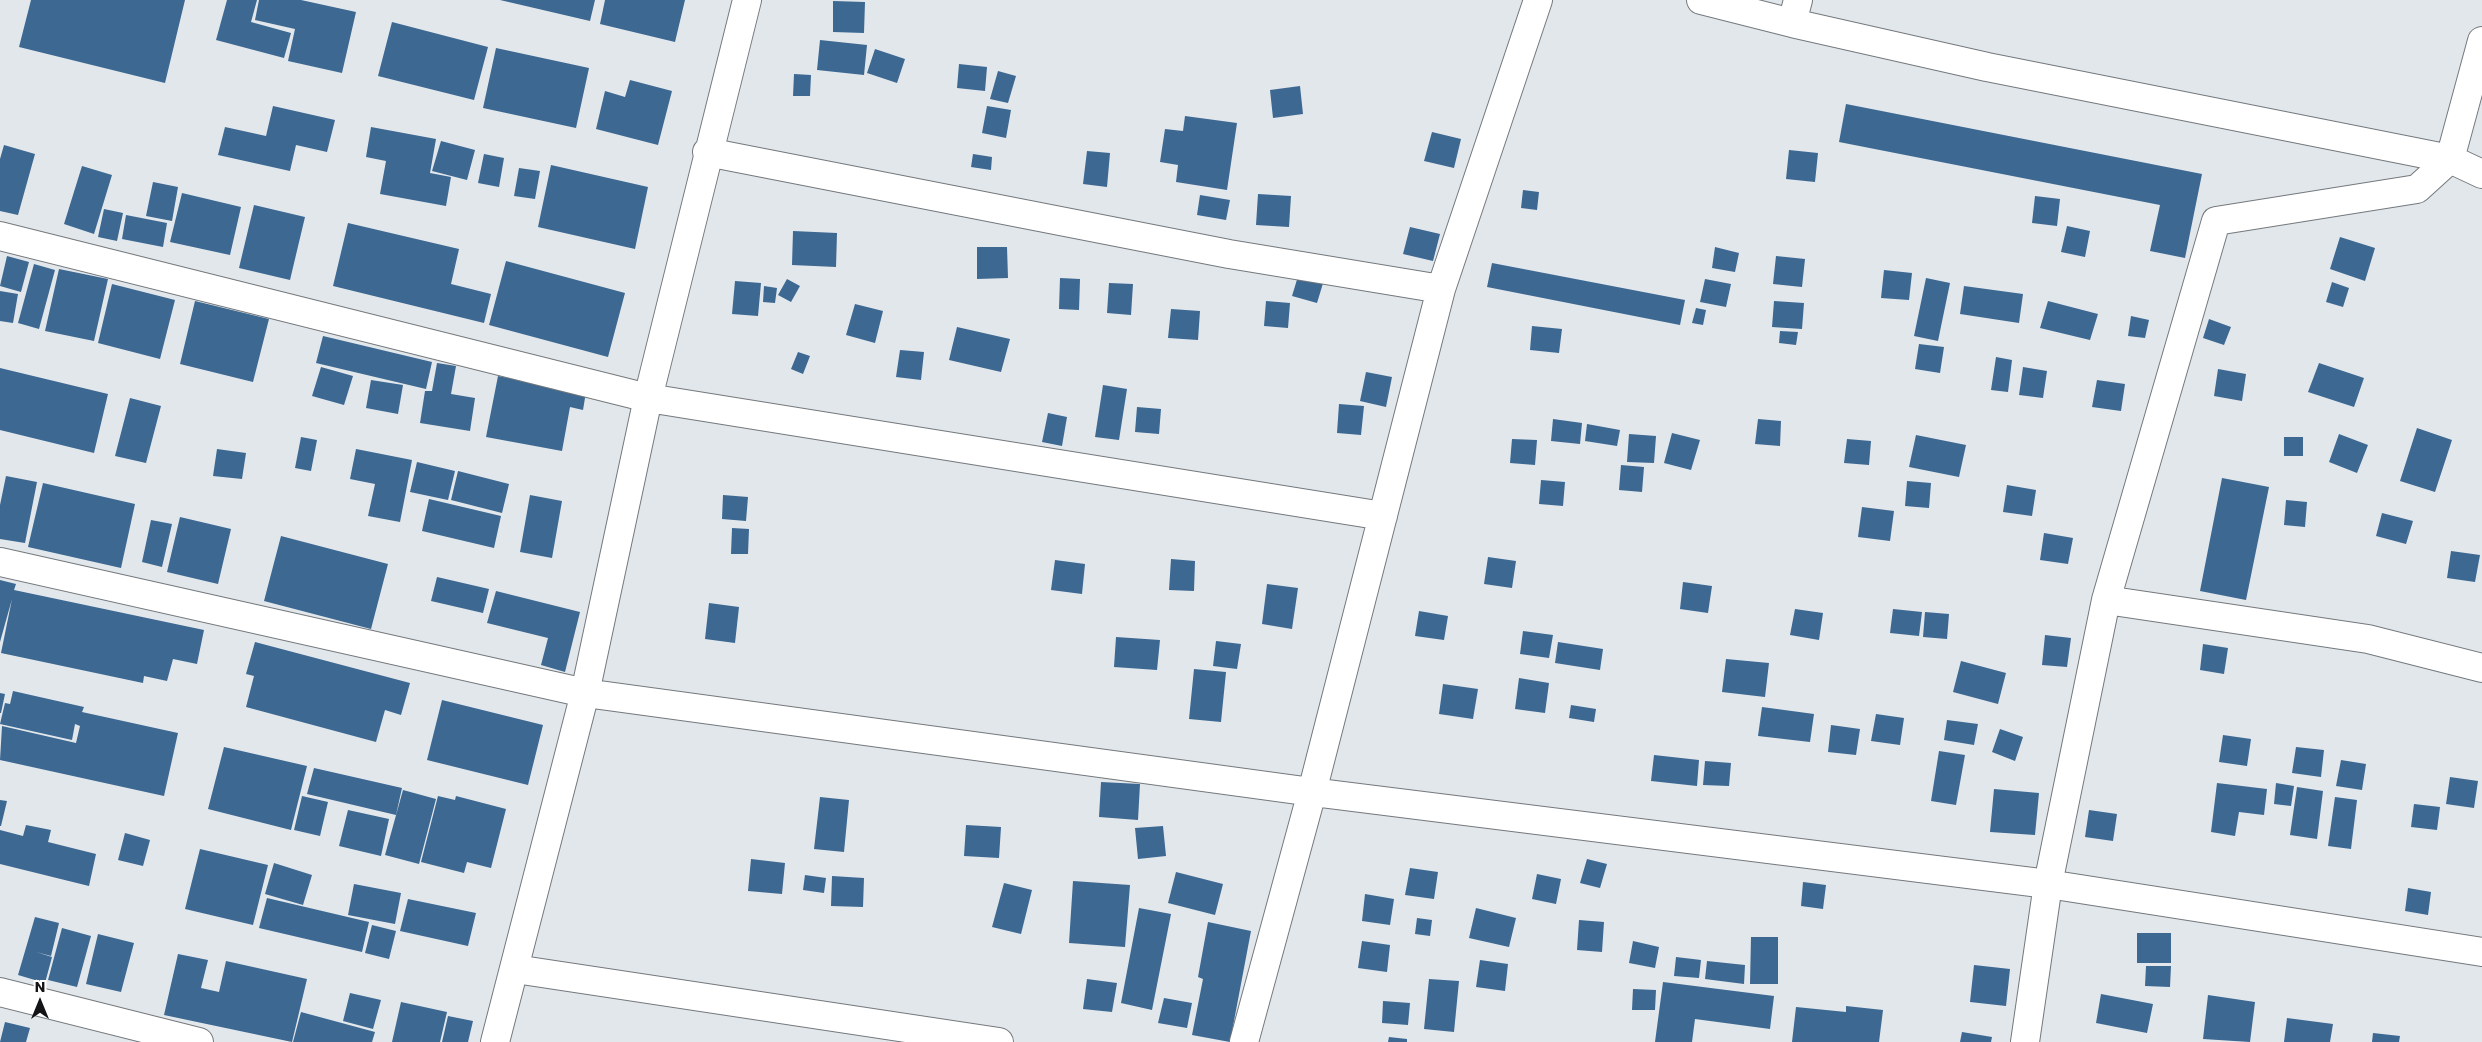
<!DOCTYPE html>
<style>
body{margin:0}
#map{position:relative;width:2482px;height:1042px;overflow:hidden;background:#e2e7ec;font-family:Poppins,sans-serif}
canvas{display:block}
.north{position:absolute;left:15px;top:977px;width:50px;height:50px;-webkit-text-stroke:4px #fff;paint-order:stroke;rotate:0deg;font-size:14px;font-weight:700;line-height:20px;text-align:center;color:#121416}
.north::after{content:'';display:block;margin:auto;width:18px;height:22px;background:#121416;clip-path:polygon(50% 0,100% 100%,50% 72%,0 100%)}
</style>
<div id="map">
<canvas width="2482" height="1042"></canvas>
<div class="north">N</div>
</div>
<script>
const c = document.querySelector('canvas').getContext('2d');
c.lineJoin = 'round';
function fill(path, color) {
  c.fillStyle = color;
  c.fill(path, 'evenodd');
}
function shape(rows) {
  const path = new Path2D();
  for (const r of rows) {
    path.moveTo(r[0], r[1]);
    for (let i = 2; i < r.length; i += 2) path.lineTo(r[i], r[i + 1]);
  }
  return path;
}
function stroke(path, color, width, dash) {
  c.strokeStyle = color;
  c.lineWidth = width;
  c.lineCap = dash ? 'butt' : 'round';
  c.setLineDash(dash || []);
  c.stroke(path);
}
fill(shape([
 [31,0,185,0,165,83,19,47],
 [227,0,257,0,251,22,291,33,284,58,216,40],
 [259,0,301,0,356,12,342,73,288,61,295,29,255,20],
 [500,0,595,0,590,21],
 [605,0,685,0,675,42,600,24],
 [833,1,865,2,864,33,833,32],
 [392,22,488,47,474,100,378,76],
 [820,40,867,45,864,75,817,70],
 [496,48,589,68,576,128,483,108],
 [875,49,905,59,897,83,867,73],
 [959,64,987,67,985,91,957,88],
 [998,71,1016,76,1008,103,990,99],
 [794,74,811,75,810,96,793,96],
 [630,80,672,91,658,145,596,129,605,91,625,97],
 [1300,86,1303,114,1273,118,1270,90],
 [1846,104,2202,174,2185,258,2150,251,2160,205,1839,142],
 [273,106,335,120,327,152,296,145,290,171,218,155,225,127,266,136],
 [987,106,1011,110,1006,138,982,133],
 [1185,116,1237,123,1227,190,1176,182,1178,165,1160,162,1165,129,1183,131],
 [371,127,436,139,430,173,451,177,446,206,380,194,386,161,366,157],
 [1432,132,1461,139,1454,168,1424,161],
 [441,141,475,150,467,180,432,171],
 [4,145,35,154,18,215,0,211,0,159],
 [1789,150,1818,153,1815,182,1786,179],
 [1087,151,1110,153,1107,187,1083,184],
 [484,154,504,158,499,187,478,183],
 [973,154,992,157,991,170,971,167],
 [551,165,648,187,635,249,538,227],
 [82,166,112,175,94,234,64,224],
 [519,168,540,171,535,199,514,196],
 [153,182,178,187,172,221,146,216],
 [1523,190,1539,192,1537,210,1521,208],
 [182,193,241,207,230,255,170,242],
 [1258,194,1291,196,1289,227,1256,225],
 [1200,195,1230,200,1226,220,1197,215],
 [2035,196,2060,199,2057,226,2032,223],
 [254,205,305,217,290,280,239,268],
 [104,209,123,213,117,241,98,237],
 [126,215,167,223,163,247,122,239],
 [348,223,459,249,451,284,491,294,484,323,333,286],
 [2067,226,2090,231,2085,257,2061,252],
 [1410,227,1440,234,1433,261,1403,254],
 [793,231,837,233,836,267,792,265],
 [2340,237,2375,248,2365,281,2330,269],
 [977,247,1007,247,1008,278,977,279],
 [1715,247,1739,253,1735,272,1712,268],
 [7,256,29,262,21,292,0,286],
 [1776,256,1805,259,1802,287,1773,284],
 [506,261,625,293,608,357,489,325],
 [1492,263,1685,300,1680,325,1487,287],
 [34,264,55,270,39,329,18,323],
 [59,269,108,279,94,341,45,331],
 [1884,270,1912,273,1909,300,1881,298],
 [1299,273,1324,280,1317,303,1292,296],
 [1060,278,1080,279,1079,310,1059,309],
 [1926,278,1950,283,1938,341,1914,336],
 [787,279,800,286,791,302,778,295],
 [1705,279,1731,284,1726,307,1700,302],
 [735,281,761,283,758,316,732,314],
 [2332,282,2349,288,2343,307,2326,302],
 [1109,283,1133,284,1131,315,1107,313],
 [112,284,175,300,160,359,98,343],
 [764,286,777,288,775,303,763,302],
 [1964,286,2023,294,2019,323,1960,314],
 [0,291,18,294,13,323,0,321],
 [195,301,269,319,253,382,180,364],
 [1266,301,1290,303,1288,328,1264,326],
 [1774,301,1804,303,1802,329,1772,327],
 [2048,301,2098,314,2090,340,2040,328],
 [855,304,883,311,875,343,846,335],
 [1696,308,1706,310,1703,325,1692,323],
 [1171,309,1200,311,1198,340,1168,338],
 [2131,316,2149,320,2145,338,2128,336],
 [2209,319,2231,327,2224,345,2203,338],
 [1532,326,1562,329,1559,353,1530,350],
 [957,327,1010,339,1001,372,949,360],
 [1780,331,1798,332,1796,345,1779,343],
 [323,336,432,362,426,389,316,363],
 [1919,344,1944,347,1940,373,1915,369],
 [900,350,924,352,921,380,896,377],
 [798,352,810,356,803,374,791,369],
 [1996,357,2012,360,2008,392,1991,390],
 [437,363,456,366,451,394,475,398,470,431,420,423,425,391,432,391],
 [2319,363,2364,378,2354,407,2308,392],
 [321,367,353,376,344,405,312,396],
 [2023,367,2047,371,2043,398,2019,395],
 [0,368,108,394,94,453,0,430],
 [2218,369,2246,374,2242,401,2214,396],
 [1366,372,1392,377,1386,407,1360,401],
 [498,376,586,392,583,410,570,407,562,451,486,437],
 [371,380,403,385,398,414,366,408],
 [2097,380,2125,384,2121,411,2092,407],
 [1103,385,1127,389,1119,440,1095,437],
 [130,398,161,406,146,463,115,456],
 [1339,404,1364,406,1361,435,1337,433],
 [1137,407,1161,409,1159,434,1135,432],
 [1048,413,1067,417,1062,446,1042,442],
 [1553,419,1582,423,1580,444,1551,441],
 [1758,419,1781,421,1780,446,1755,444],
 [1587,424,1620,430,1617,446,1585,441],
 [2417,428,2452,440,2435,492,2400,481],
 [1672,433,1700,440,1691,470,1664,463],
 [1629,434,1656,436,1654,463,1627,462],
 [2339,434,2368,445,2357,473,2329,462],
 [1916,435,1966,445,1959,477,1909,467],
 [301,437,317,440,311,471,295,468],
 [2284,437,2303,437,2303,456,2284,456],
 [1512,439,1537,440,1535,465,1510,463],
 [1847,439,1871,441,1869,465,1844,463],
 [217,449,246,453,242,479,213,476],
 [356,449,412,460,400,522,368,516,375,484,350,479],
 [417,462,455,471,448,500,410,492],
 [1621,465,1644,467,1642,492,1619,490],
 [458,471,509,484,502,513,451,500],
 [6,476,37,482,25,543,0,539,0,505],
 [2222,478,2269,487,2246,600,2200,591],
 [1541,480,1565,482,1563,506,1539,504],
 [1907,481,1931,483,1929,508,1905,506],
 [43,483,135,504,121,568,28,547],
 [2007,485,2036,490,2032,516,2003,512],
 [530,495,562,501,552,558,520,552],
 [723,495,748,497,746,521,722,519],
 [429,499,501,516,494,548,422,531],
 [2286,500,2307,502,2305,527,2284,525],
 [1862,507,1894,511,1890,541,1858,537],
 [2382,513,2413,521,2406,544,2376,536],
 [180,517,231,529,218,584,167,572],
 [151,520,172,524,162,567,142,562],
 [732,528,749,529,748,554,731,554],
 [2044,533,2073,538,2068,564,2040,560],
 [281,536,388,564,371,629,264,601],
 [2451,551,2480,555,2475,582,2447,578],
 [1488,557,1516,561,1512,588,1484,584],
 [1171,559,1195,561,1194,591,1169,590],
 [1055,560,1085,564,1082,594,1051,590],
 [437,577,489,589,483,613,431,601],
 [0,580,16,584,14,590,204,630,197,664,173,659,167,681,144,676,143,683,1,653,12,599,0,642],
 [1683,582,1712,586,1708,613,1680,609],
 [1267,584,1298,588,1292,629,1262,624],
 [496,591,580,612,565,672,541,665,548,638,487,623],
 [709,603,739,607,735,643,705,639],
 [1795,609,1823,613,1819,640,1790,635],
 [1893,609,1922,612,1919,636,1890,633],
 [1419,611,1448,616,1444,640,1415,636],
 [1925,612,1949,614,1947,639,1923,637],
 [1523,631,1553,635,1549,658,1520,654],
 [2045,635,2071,638,2067,667,2042,665],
 [1116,637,1160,640,1157,670,1114,667],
 [1216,641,1241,644,1237,669,1213,666],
 [255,642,410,683,401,715,385,710,376,742,246,707,254,676,246,674],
 [1558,642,1603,649,1600,670,1555,663],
 [2203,644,2228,648,2224,674,2200,670],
 [1726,659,1769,663,1765,697,1722,692],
 [1961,661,2006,673,1998,704,1953,692],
 [1194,669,1226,672,1221,722,1189,719],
 [1519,678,1549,683,1545,713,1515,709],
 [1443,684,1478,689,1473,719,1439,714],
 [13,691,84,707,82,712,178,733,164,796,0,760,2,726,76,743,80,726,75,724,72,740,0,724,5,703,10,704],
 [0,693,5,694,1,713,0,713],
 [442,700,543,725,528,785,427,760],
 [1571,705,1596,709,1594,722,1569,718],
 [1762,707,1814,714,1810,742,1758,736],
 [1876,714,1904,718,1900,745,1871,741],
 [1947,720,1978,724,1974,745,1944,740],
 [1831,725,1860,729,1856,755,1828,752],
 [2000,729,2023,737,2015,761,1992,752],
 [2223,735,2251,739,2247,766,2219,762],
 [224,747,307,766,291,830,208,809],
 [2296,747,2324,750,2321,777,2292,773],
 [1939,751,1965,755,1956,805,1931,801],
 [1654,755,1699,760,1697,786,1651,781],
 [2341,760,2366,764,2362,790,2336,786],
 [1705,761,1731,763,1729,786,1703,785],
 [314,768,402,788,396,815,307,794],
 [2450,777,2478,781,2474,808,2446,804],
 [1101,782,1140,784,1138,820,1099,817],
 [2217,783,2267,789,2264,815,2239,812,2235,836,2211,832],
 [2276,783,2294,786,2291,806,2274,804],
 [2297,787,2323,791,2317,839,2290,835],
 [1994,789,2039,793,2035,835,1990,832],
 [403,790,436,799,419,864,385,855],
 [302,796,328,802,320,836,294,830],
 [438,796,455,800,456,796,506,809,491,868,467,862,464,873,421,862],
 [820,797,849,800,844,852,814,849],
 [2335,797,2357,800,2351,849,2328,846],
 [0,800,7,801,1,826,0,826],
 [2414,804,2440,807,2437,830,2411,827],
 [348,810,389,819,381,856,339,846],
 [2089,810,2117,814,2113,841,2085,837],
 [26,825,51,830,48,842,96,854,89,886,0,864,0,830,23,836],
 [966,825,1001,827,999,858,964,856],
 [1163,826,1166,856,1138,859,1135,828],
 [125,833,150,840,143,866,118,860],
 [200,849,268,865,253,925,185,909],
 [751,859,785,863,782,894,748,891],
 [1587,859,1607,864,1600,888,1580,883],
 [274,863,312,875,303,905,265,894],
 [1410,868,1438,872,1434,899,1405,895],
 [1176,872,1223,884,1215,915,1168,903],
 [1537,874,1561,879,1556,904,1532,899],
 [805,875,826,878,824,893,803,890],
 [832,876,864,878,863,907,831,906],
 [1073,881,1130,885,1125,947,1069,943],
 [1803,882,1826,885,1823,909,1801,906],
 [1004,883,1032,890,1021,934,992,927],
 [354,884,401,893,395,924,348,915],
 [2408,888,2431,892,2428,915,2405,911],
 [1365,894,1394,899,1390,925,1362,921],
 [267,898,369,922,362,952,259,928],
 [408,899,476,913,468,946,400,931],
 [1139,908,1171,914,1152,1010,1121,1003],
 [1476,908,1516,918,1509,947,1469,938],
 [35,917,59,923,51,956,36,952,52,957,45,983,18,975],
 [1417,918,1432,920,1430,936,1415,934],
 [1579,920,1604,922,1602,952,1577,950],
 [1208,922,1251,931,1230,1042,1192,1035,1203,979,1198,977],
 [372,925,396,931,389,959,365,953],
 [62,928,91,936,77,987,48,980],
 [2137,933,2171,933,2171,963,2137,963],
 [98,934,134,943,121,992,86,984],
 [1751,937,1778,937,1778,984,1750,984],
 [1362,941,1390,945,1387,972,1358,968],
 [1633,941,1659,947,1655,968,1629,963],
 [178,954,208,960,201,988,219,992,226,961,307,979,292,1042,164,1015],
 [1676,957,1701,960,1699,978,1674,976],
 [1480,960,1508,964,1505,991,1476,987],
 [1707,961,1745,965,1744,984,1705,979],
 [1974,965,2010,969,2006,1006,1970,1002],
 [2146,966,2171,966,2170,987,2145,986],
 [1087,979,1117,983,1112,1012,1083,1009],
 [1429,979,1459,981,1454,1032,1424,1029],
 [1663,982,1774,996,1770,1029,1695,1019,1692,1042,1655,1042],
 [1633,989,1656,990,1655,1010,1632,1010],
 [350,993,381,1000,373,1029,343,1021],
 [2101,994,2153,1004,2147,1033,2096,1023],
 [2208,995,2255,1002,2250,1042,2203,1039],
 [1164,998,1192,1003,1187,1028,1158,1023],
 [1383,1001,1410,1003,1408,1025,1382,1023],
 [401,1002,447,1012,440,1042,392,1042],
 [1846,1006,1883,1010,1879,1042,1792,1042,1796,1007,1846,1012],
 [301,1012,375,1032,372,1042,293,1042],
 [448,1016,473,1021,468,1042,442,1042],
 [2287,1018,2333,1024,2330,1042,2284,1042],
 [5,1022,30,1028,26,1042,0,1042],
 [1962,1032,1992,1037,1991,1042,1960,1042],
 [2373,1033,2400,1036,2399,1042,2372,1042],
 [1389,1037,1407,1039,1407,1042,1388,1042]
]), '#3c6892');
const street = shape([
 [1701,0,1792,23,1987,67,2450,159,2482,174],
 [1792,23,1798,0],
 [707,152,1229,254,1441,289],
 [0,236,648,398,1383,516],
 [0,562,585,693,1312,792,2048,884,2482,952],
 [2106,600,2368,639,2482,668],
 [515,969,999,1042],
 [0,992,199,1042],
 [495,1042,585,693,648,398,747,0],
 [1244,1042,1312,792,1441,289,1538,0],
 [2025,1042,2048,884,2106,600,2216,221,2417,189,2450,159,2482,41]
]);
stroke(street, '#74797d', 30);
stroke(street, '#fff', 28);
</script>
